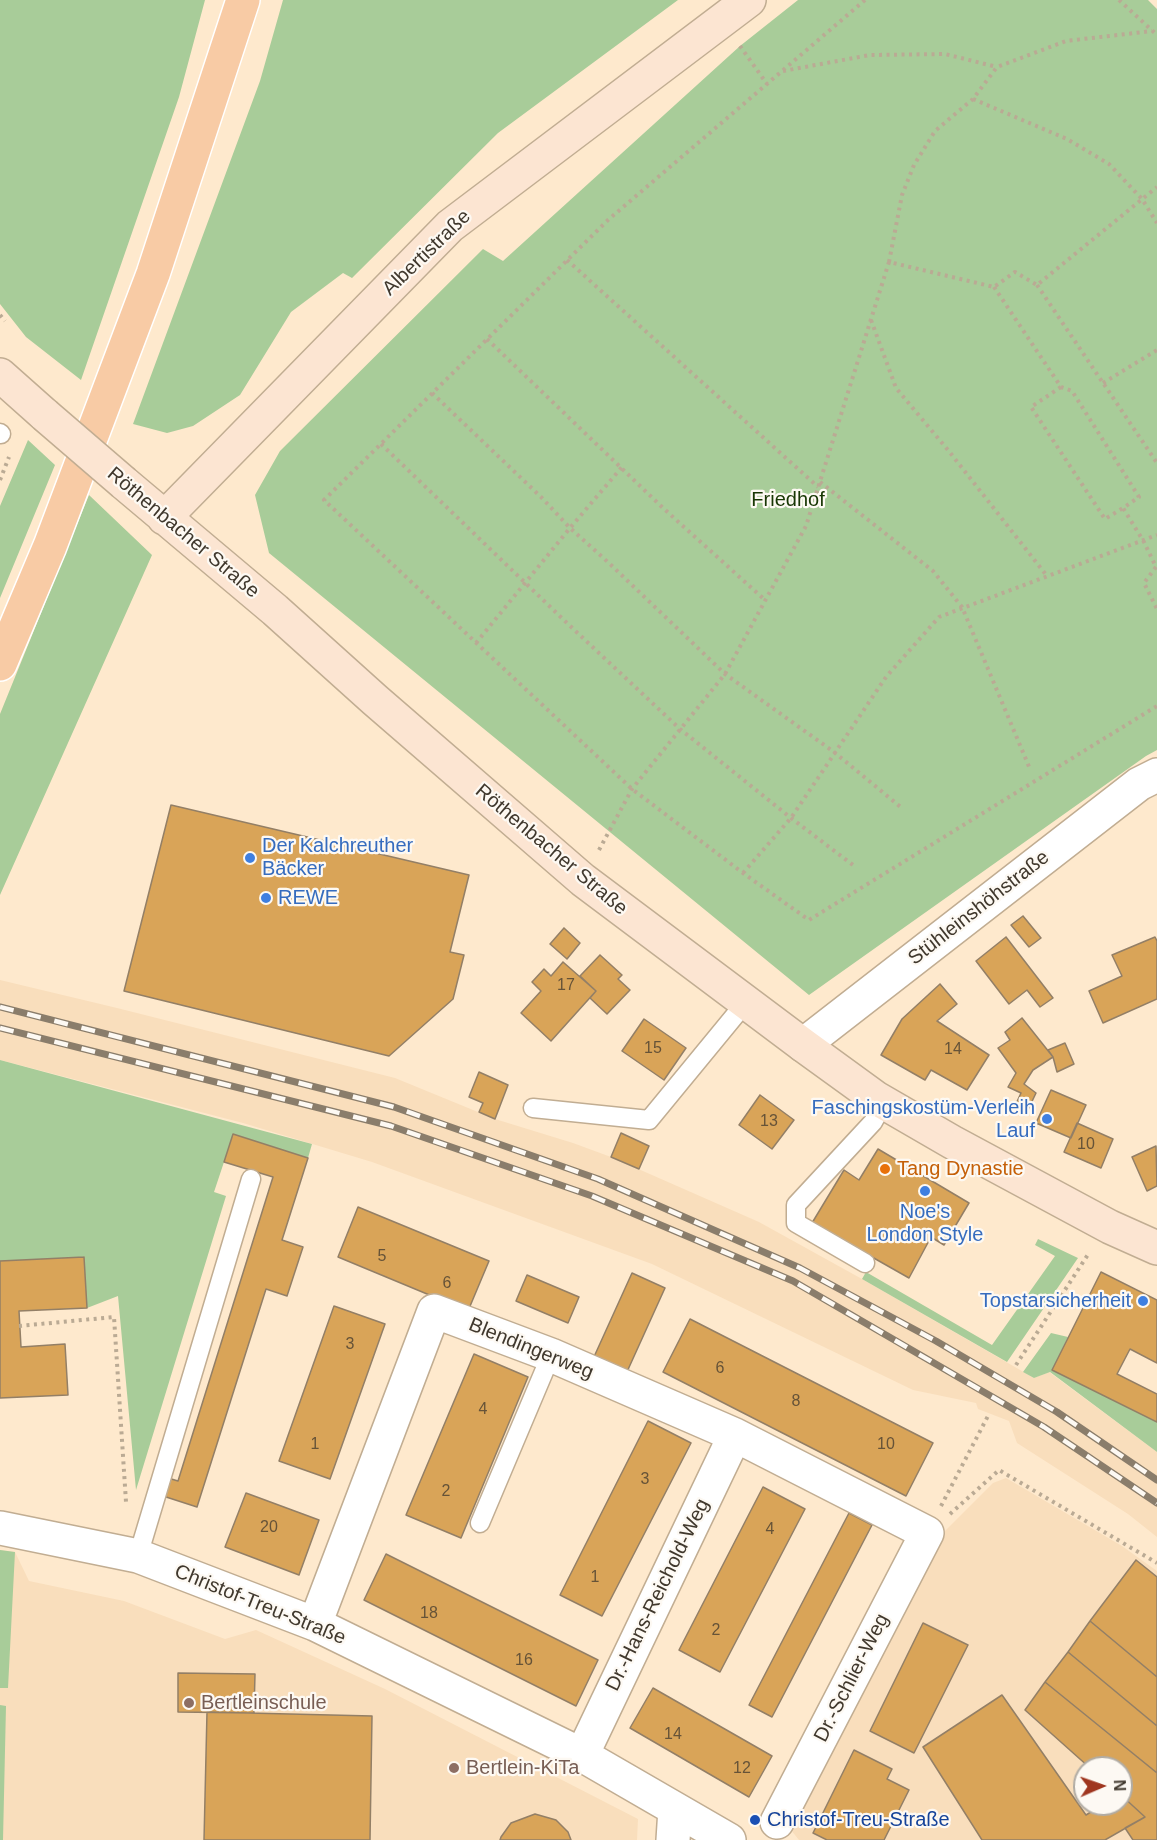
<!DOCTYPE html>
<meta charset="utf-8">
<style>
body{margin:0}
#map{position:relative;width:1157px;height:1840px;overflow:hidden;background:#fee9cd;font-family:Helvetica,sans-serif}
canvas{display:block}
.north{position:absolute;left:1073px;top:1756px;width:60px;height:60px;box-sizing:border-box;background:#fdf9f3;border:2px solid #b1aca4;border-radius:50%;rotate:88deg;font-size:16px;font-weight:700;line-height:24px;text-align:center;color:#40382d}
.north::after{content:'';display:block;margin:auto;width:21px;height:27px;background:#9f361f;clip-path:polygon(50% 0,100% 100%,50% 72%,0 100%)}
</style>
<div id="map">
<canvas width="1157" height="1840"></canvas>
<div class="north">N</div>
</div>
<script>
const c = document.querySelector('canvas').getContext('2d');
c.lineJoin = 'round';
function fill(path, color) {
  c.fillStyle = color;
  c.fill(path, 'evenodd');
}
function shape(rows) {
  const path = new Path2D();
  for (const r of rows) {
    path.moveTo(r[0], r[1]);
    for (let i = 2; i < r.length; i += 2) path.lineTo(r[i], r[i + 1]);
  }
  return path;
}
function stroke(path, color, width, dash) {
  c.strokeStyle = color;
  c.lineWidth = width;
  c.lineCap = dash ? 'butt' : 'round';
  c.setLineDash(dash || []);
  c.stroke(path);
}
function write(font, color, halo, rows, align = 'center') {
  c.font = font + ' Helvetica,sans-serif';
  c.lineWidth = 4.5;
  c.setLineDash([]);
  c.textBaseline = 'middle';
  c.strokeStyle = halo;
  c.fillStyle = color;
  for (const [text, x, y, turn = 0] of rows) {
    c.save();
    c.translate(x, y);
    c.rotate((+turn || 0) * Math.PI / 180);
    c.textAlign = isNaN(turn) ? turn : align;
    if (halo) c.strokeText(text, 0, 0);
    c.fillText(text, 0, 0);
    c.restore();
  }
}
fill(shape([
 [0,980,117,1008,395,1078,495,1119,573,1143,611,1157,759,1222,862,1279,1034,1378,1049,1372,1157,1452,1157,1537,1128,1514,1017,1443,1009,1421,978,1409,976,1403,913,1390,652,1264,372,1162,243,1123,0,1060],
 [1006,1478,1122,1546,1157,1571,1157,1840,799,1840,791,1830,944,1532,993,1483],
 [1085,1768,1121,1768,1121,1804,1085,1804],
 [0,1550,15,1552,29,1581,124,1601,225,1639,256,1630,385,1689,638,1819,637,1840,0,1840]
]), '#f9debc');
fill(shape([
 [0,0,205,0,179,97,81,380,26,337,0,304],
 [283,0,678,0,498,133,352,278,343,273,291,312,240,395,193,426,167,433,133,424,260,81],
 [798,0,1148,0,1157,9,1157,750,1146,756,809,995,269,553,255,495,280,451,483,249,503,261,740,46],
 [28,440,55,465,0,598,0,506],
 [89,495,152,555,0,895,0,714],
 [0,1060,312,1144,308,1158,224,1162,214,1192,226,1196,136,1490,118,1296,87,1308,84,1257,0,1261],
 [1038,1239,1078,1258,1007,1362,862,1279,866,1272,992,1345,1055,1256,1035,1245],
 [1051,1333,1068,1337,1052,1370,1157,1422,1157,1452,1050,1372,1034,1378,1023,1372],
 [0,1550,15,1552,8,1688,0,1688],
 [0,1705,6,1706,3,1840,0,1840]
]), '#a8cc99');
const building = shape([
 [171,805,469,875,450,952,464,955,453,999,389,1056,124,991,171,805],
 [1023,916,1041,938,1029,947,1011,925,1023,916],
 [564,928,580,943,567,959,550,944,564,928],
 [1006,937,1053,998,1040,1007,1027,990,1009,1004,976,961,1006,937],
 [1155,937,1157,941,1157,999,1103,1023,1089,991,1122,976,1112,955,1155,937],
 [600,955,622,975,618,979,630,990,607,1014,590,998,596,991,580,976,600,955],
 [563,962,596,991,551,1041,521,1013,541,991,532,982,544,969,551,976,563,962],
 [940,984,957,1004,937,1021,989,1055,967,1090,931,1070,925,1080,881,1055,902,1019,940,984],
 [1022,1018,1053,1057,1033,1070,1024,1084,1036,1093,1027,1112,1015,1106,1021,1093,1008,1087,1016,1073,998,1048,1010,1040,1005,1032,1022,1018],
 [644,1019,686,1048,664,1080,622,1051,644,1019],
 [1065,1043,1074,1064,1057,1072,1053,1057,1048,1050,1065,1043],
 [479,1072,508,1085,495,1119,479,1112,483,1103,469,1097,479,1072],
 [1051,1090,1086,1105,1071,1138,1036,1123,1051,1090],
 [760,1095,794,1120,772,1149,739,1125,760,1095],
 [1077,1123,1113,1139,1101,1168,1064,1152,1077,1123],
 [621,1133,649,1146,639,1169,611,1157,621,1133],
 [233,1134,308,1158,282,1240,303,1247,287,1296,266,1289,197,1507,163,1496,168,1478,178,1481,273,1177,224,1162,233,1134],
 [1156,1146,1157,1186,1147,1191,1132,1157,1156,1146],
 [878,1149,969,1203,944,1245,931,1237,909,1278,812,1223,844,1170,859,1180,878,1149],
 [358,1207,489,1261,468,1311,338,1257,358,1207],
 [84,1257,87,1308,19,1311,21,1347,65,1344,68,1395,0,1398,0,1261,84,1257],
 [1101,1272,1157,1300,1157,1363,1130,1349,1117,1374,1157,1394,1157,1422,1052,1370,1101,1272],
 [632,1273,665,1288,626,1374,593,1359,632,1273],
 [527,1275,579,1297,568,1323,516,1301,527,1275],
 [334,1306,385,1324,330,1479,279,1461,334,1306],
 [690,1319,933,1443,906,1496,663,1372,690,1319],
 [474,1354,528,1377,461,1538,406,1515,474,1354],
 [648,1421,691,1443,602,1616,560,1595,648,1421],
 [763,1487,805,1509,720,1672,679,1650,763,1487],
 [246,1493,319,1520,299,1575,225,1547,246,1493],
 [849,1513,872,1525,772,1717,749,1705,849,1513],
 [386,1554,598,1660,576,1706,364,1600,386,1554],
 [1136,1560,1157,1577,1157,1677,1090,1621,1136,1560],
 [1090,1621,1157,1677,1157,1726,1068,1652,1090,1621],
 [923,1623,968,1645,914,1753,870,1731,923,1623],
 [1068,1652,1157,1726,1157,1773,1045,1682,1068,1652],
 [178,1673,255,1674,254,1713,178,1712,178,1673],
 [1045,1682,1157,1773,1157,1840,1133,1840,1125,1828,1145,1817,1121,1795,1121,1768,1090,1768,1025,1710,1045,1682],
 [653,1688,772,1756,749,1797,630,1728,653,1688],
 [1002,1695,1086,1815,1104,1804,1121,1804,1121,1795,1145,1817,1105,1840,982,1840,923,1747,1002,1695],
 [207,1712,372,1716,370,1840,204,1840,207,1712],
 [854,1750,892,1769,887,1779,909,1790,884,1840,827,1840,813,1833,854,1750],
 [535,1814,556,1820,568,1832,571,1840,500,1840,501,1837,511,1823,535,1814]
]);
fill(building, '#d9a458');
stroke(building, '#937f66', 1.5);
const lane = shape([
 [0,433,1,434],
 [533,1108,649,1120,746,1002],
 [865,1263,796,1223,796,1205,873,1122,884,1102],
 [480,1523,551,1355],
 [138,1556,251,1179]
]);
const street = shape([
 [803,1045,1139,784,1157,775],
 [0,1528,138,1556,315,1624,582,1755,729,1840],
 [315,1624,434,1311,551,1355,735,1435,927,1533,777,1822],
 [582,1755,735,1435],
 [673,1840,675,1809]
]);
const secondary = shape([
 [0,375,45,415],
 [124,483,275,610,375,700,583,880,803,1045,876,1098,952,1142,1110,1227,1157,1248],
 [164,518,450,226,749,0]
]);
const primary = shape([
 [0,664,50,546,153,274,243,0]
]);
stroke(lane, '#c1ad92', 21);
stroke(street, '#c1ad92', 36);
stroke(secondary, '#c1ad92', 36);
stroke(primary, '#fff', 36);
stroke(shape([
 [865,0,608,220,324,500,632,789,743,873,809,920,1157,706],
 [1119,0,1157,35],
 [740,46,767,84],
 [783,71,870,55,945,54,997,67],
 [973,99,1067,139,1109,164,1142,199,1157,223],
 [567,260,818,487],
 [889,262,902,195,914,165,935,131,973,99,997,67,1066,41,1152,31],
 [1037,285,1157,463],
 [994,287,1061,387,1072,391,1139,497,1123,508,1144,542,1156,567],
 [0,315,5,321],
 [871,320,896,388,948,450,1047,576],
 [487,339,663,508,765,600],
 [1103,383,1157,350],
 [1061,387,1031,407,1105,519,1123,508],
 [432,393,541,497,570,528,610,564,725,674,834,752,903,809],
 [381,444,568,624,680,729,791,818,853,865],
 [0,480,9,457],
 [820,482,933,571,962,607,1030,769],
 [1156,567,1144,583,1157,609],
 [476,643,570,528,622,467],
 [599,850,632,789,725,674,806,526,889,262,994,287,1015,272,1037,285,1157,187],
 [743,873,791,818,886,677,939,617,1157,535],
 [19,1326,114,1317,126,1502],
 [1016,1365,1089,1253],
 [941,1506,989,1414],
 [950,1514,999,1470,1157,1563]
]), '#baaa94', 4, [3, 4.5]);
stroke(lane, '#fff', 18);
stroke(street, '#fff', 33);
stroke(secondary, '#fce5d2', 33);
stroke(primary, '#f8cba5', 33);
const rail = shape([
 [0,1007,394,1107,598,1179,800,1268,936,1341,1057,1412,1157,1480],
 [0,1028,391,1126,592,1196,793,1281,1044,1427,1157,1503]
]);
stroke(rail, '#8a7d6b', 7);
stroke(rail, '#fdf9f3', 4.5, [14]);
const secondaryBridge = shape([
 [45,415,124,483]
]);
stroke(secondaryBridge, '#c1ad92', 36, []);
stroke(secondaryBridge, '#fce5d2', 33);
for (const [x, y, r, color] of [
 [250,858,6,"#3f7fe0"],
 [266,898,6,"#3f7fe0"],
 [1047,1119,6,"#3f7fe0"],
 [885,1169,6,"#e8710a"],
 [925,1191,6,"#3f7fe0"],
 [1143,1301,6,"#3f7fe0"],
 [189,1703,6,"#8d6e63"],
 [454,1768,6,"#8d6e63"],
 [755,1820,6,"#1a4fb4"]
]) {
  const dot = new Path2D();
  dot.arc(x, y, r, 0, 2 * Math.PI);
  c.fillStyle = color;
  c.fill(dot);
  stroke(dot, '#fdf9f3', 2);
}
write('16px', '#665338', null, [
 ["17",566,986],
 ["15",653,1049],
 ["14",953,1050],
 ["13",769,1122],
 ["10",1086,1145],
 ["5",382,1257],
 ["6",447,1284],
 ["3",350,1345],
 ["6",720,1369],
 ["8",796,1402],
 ["4",483,1410],
 ["1",315,1445],
 ["10",886,1445],
 ["3",645,1480],
 ["2",446,1492],
 ["20",269,1528],
 ["4",770,1530],
 ["1",595,1578],
 ["18",429,1614],
 ["2",716,1631],
 ["16",524,1661],
 ["14",673,1735],
 ["12",742,1769]
]);
write('20px', '#40382d', '#fdf9f3', [
 ["Albertistraße",427,253,-44],
 ["Röthenbacher Straße",183,533,40],
 ["Röthenbacher Straße",551,850,40],
 ["Stühleinshöhstraße",979,908,-38],
 ["Blendingerweg",531,1349,22],
 ["Dr.-Hans-Reichold-Weg",658,1595,-64],
 ["Christof-Treu-Straße",260,1605,22],
 ["Dr.-Schlier-Weg",852,1678,-63]
]);
write('20px', '#183704', '#fdf9f3', [
 ["Friedhof",788,500]
]);
write('20px', '#366cbe', '#fdf9f3', [
 ["Der Kalchreuther",262,846],
 ["Bäcker",262,869],
 ["REWE",278,898],
 ["Faschingskostüm-Verleih",1035,1108,"right"],
 ["Lauf",1035,1131,"right"],
 ["Noe's",925,1212,"center"],
 ["London Style",925,1235,"center"],
 ["Topstarsicherheit",1131,1301,"right"]
], 'left');
write('20px', '#c56008', '#fdf9f3', [
 ["Tang Dynastie",897,1169]
], 'left');
write('20px', '#785e54', '#fdf9f3', [
 ["Bertleinschule",201,1703],
 ["Bertlein-KiTa",466,1768]
], 'left');
write('20px', '#164399', '#fdf9f3', [
 ["Christof-Treu-Straße",767,1820]
], 'left');
</script>
